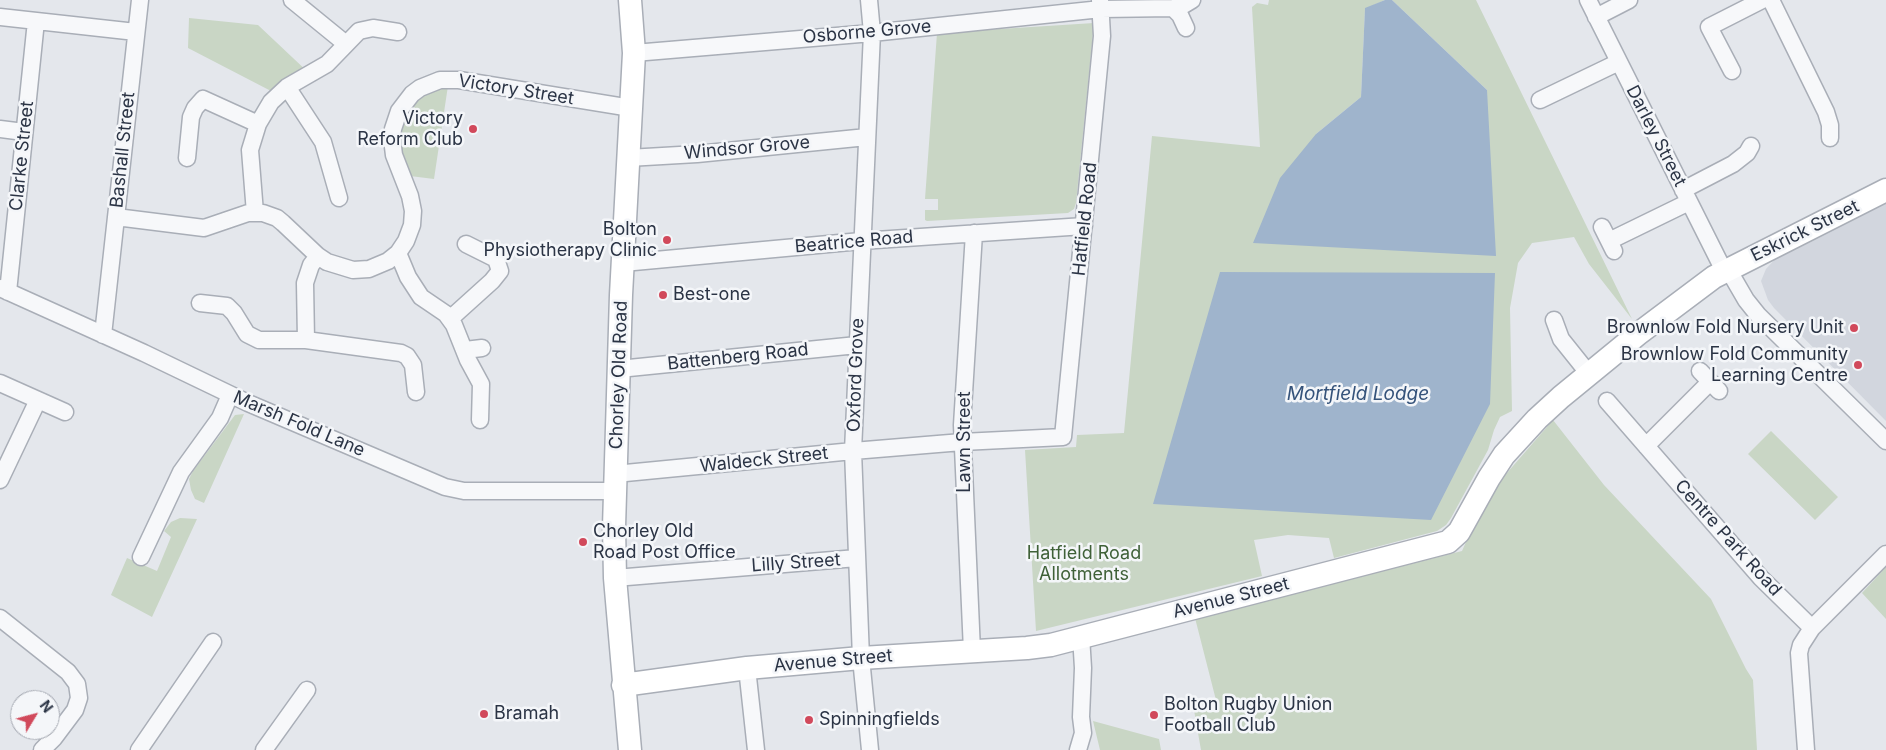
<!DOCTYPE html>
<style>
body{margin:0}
#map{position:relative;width:1886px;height:750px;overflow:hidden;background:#e4e7ec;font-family:Inter,sans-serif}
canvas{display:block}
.north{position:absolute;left:10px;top:690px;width:50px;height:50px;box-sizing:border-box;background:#f4f6f9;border:1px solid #a4a8b1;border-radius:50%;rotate:53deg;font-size:14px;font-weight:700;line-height:20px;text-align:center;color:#2b3445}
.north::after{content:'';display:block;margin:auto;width:18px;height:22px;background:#d1495b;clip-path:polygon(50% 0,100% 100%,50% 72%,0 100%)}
</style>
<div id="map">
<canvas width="1886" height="750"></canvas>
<div class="north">N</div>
</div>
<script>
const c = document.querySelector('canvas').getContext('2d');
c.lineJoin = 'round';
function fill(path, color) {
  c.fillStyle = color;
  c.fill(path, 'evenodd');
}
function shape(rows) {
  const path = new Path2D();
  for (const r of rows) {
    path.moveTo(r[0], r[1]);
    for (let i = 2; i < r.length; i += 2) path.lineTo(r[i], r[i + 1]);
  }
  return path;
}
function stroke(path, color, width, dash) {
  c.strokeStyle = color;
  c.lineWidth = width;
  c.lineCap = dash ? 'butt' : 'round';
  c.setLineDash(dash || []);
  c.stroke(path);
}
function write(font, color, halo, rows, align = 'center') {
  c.font = font + ' Inter,sans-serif';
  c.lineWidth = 5;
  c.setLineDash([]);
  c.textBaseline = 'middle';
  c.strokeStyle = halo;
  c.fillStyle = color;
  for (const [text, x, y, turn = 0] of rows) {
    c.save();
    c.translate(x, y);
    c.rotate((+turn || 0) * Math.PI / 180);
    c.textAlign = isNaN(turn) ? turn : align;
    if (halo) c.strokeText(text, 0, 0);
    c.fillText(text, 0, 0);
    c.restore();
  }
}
fill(shape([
 [1886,200,1886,421,1774,308,1768,300,1761,281,1766,269,1777,257]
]), '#d2d6de');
fill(shape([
 [1269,0,1385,0,1365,9,1361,97,1316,134,1487,90,1392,0,1476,0,1632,319,1589,264,1574,237,1532,243,1518,263,1510,308,1512,411,1500,417,1494,430,1488,450,1451,518,1446,525,1437,531,1334,558,1329,538,1288,535,1254,540,1262,576,1036,631,1025,450,1076,447,1077,435,1124,433,1152,136,1260,147,1252,7,1257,3,1268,5],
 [189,18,258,25,310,74,271,91,188,48],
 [1094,23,1076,203,1074,209,1068,213,927,221,925,220,925,210,938,210,938,199,925,199,937,33],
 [449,79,434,179,402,175,393,129,412,94],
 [244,414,204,503,195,499,191,490,189,479,193,471,235,415],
 [1553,420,1604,485,1711,599,1746,669,1753,680,1757,750,1201,750,1194,710,1217,704,1195,618,1462,551,1486,497],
 [1771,431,1838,497,1815,520,1748,454],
 [180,518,197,519,152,617,111,595,127,558,157,571,171,537,164,531,171,522],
 [1886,567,1886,619,1862,593],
 [1093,721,1159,739,1161,750,1100,750]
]), '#c9d6c5');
fill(shape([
 [1385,0,1392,0,1487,90,1496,256,1253,243,1280,178,1316,134,1361,97,1365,8],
 [1220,272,1495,273,1490,404,1431,520,1153,504]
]), '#9fb4cc');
const street = shape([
 [292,0,346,44],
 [869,0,872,33,853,451,861,658,870,750],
 [1588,0,1724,271],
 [1771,0,1826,112,1830,125,1830,138],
 [1173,8,1180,15,1186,28],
 [0,17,136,32],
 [1596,17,1629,0],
 [634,53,872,33,1101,9,1173,8,1182,6,1192,0],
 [1732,71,1709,27,1762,0],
 [287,87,323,142,339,198],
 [1540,100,1619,62],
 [0,129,24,132],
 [187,158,191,117,195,108,203,99,258,124],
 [628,158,697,154,867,137],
 [1683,190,1733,164,1747,153,1751,146],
 [255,213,250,150,258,124,271,102,287,87,327,64,359,31,373,28,398,32],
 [116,217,204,228,248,213,263,213,277,218,283,223,318,256,327,262,353,270,369,269,388,261,398,253,406,241,412,225,413,211,410,196,394,155,392,139,393,129,399,111,412,94,420,88,440,80,459,80,631,108],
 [1602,227,1614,251],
 [1609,241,1689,202],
 [398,253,408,277,421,297,446,314,454,325,468,360,481,384,480,420],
 [318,256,311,265,305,283,306,340,401,353,407,356,413,365,416,392],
 [623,263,861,241,1084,226],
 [1728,269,1746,300,1758,315,1886,441],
 [0,288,144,353,248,403,445,487,464,491,615,491],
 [8,292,36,21],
 [200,303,227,306,234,313,247,334,259,340,306,340],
 [451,318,492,281,500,271,496,259,466,244],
 [1554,320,1561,339,1589,374],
 [103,335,140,0],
 [465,350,482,348],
 [619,369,857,345],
 [1700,371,1719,391],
 [0,383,65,412],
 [1607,401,1761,578,1812,628],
 [1646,446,1710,382],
 [615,474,853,451,962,442,1063,437,1102,36,1100,0],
 [0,480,38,400],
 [141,557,181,472,220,418,230,395],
 [615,578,857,558],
 [0,618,68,672,77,684,79,698,75,710,54,738,42,750],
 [972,651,962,425,974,233],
 [747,668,756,750],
 [139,750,213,642],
 [264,750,307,690],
 [1078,750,1083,733,1081,717,1083,668,1081,636],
 [1806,750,1799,653,1801,645,1812,628,1886,554]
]);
const secondary = shape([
 [623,685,747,668,861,658,1027,648,1051,645,1448,542,1459,532,1489,478,1504,455,1537,419,1561,397,1638,334,1714,277,1886,190],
 [630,750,615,578,614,527,621,295,634,53,630,0]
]);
stroke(street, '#a9aeb7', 19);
stroke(secondary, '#a9aeb7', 25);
stroke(street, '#f7f8fa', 16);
stroke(secondary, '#fff', 22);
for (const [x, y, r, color] of [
 [473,129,5,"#d1495b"],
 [667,240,5,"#d1495b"],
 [663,295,5,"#d1495b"],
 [1854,328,5,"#d1495b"],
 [1858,365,5,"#d1495b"],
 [583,542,5,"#d1495b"],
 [484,714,5,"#d1495b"],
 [1154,715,5,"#d1495b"],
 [809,720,5,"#d1495b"]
]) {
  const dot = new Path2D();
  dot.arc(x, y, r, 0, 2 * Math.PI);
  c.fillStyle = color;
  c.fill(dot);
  stroke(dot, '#f4f6f9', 2);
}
write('18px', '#2b3445', '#f4f6f9', [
 ["Osborne Grove",867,32,-5],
 ["Victory Street",516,90,9],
 ["Darley Street",1656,136,63],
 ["Windsor Grove",747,148,-5],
 ["Bashall Street",123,150,-84],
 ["Clarke Street",22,156,-84],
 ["Hatfield Road",1085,219,-84],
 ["Eskrick Street",1805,231,-26],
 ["Beatrice Road",854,242,-5],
 ["Battenberg Road",738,357,-6],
 ["Chorley Old Road",619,375,-88],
 ["Oxford Grove",856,375,-88],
 ["Marsh Fold Lane",299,424,23],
 ["Lawn Street",965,442,-90],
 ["Waldeck Street",764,460,-6],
 ["Centre Park Road",1728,538,48],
 ["Lilly Street",796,563,-4],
 ["Avenue Street",1231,598,-14],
 ["Avenue Street",833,661,-5]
]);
write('18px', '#2b3445', '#f4f6f9', [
 ["Victory",463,119,"right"],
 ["Reform Club",463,140,"right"],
 ["Bolton",657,230,"right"],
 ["Physiotherapy Clinic",657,251,"right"],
 ["Best-one",673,295],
 ["Brownlow Fold Nursery Unit",1844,328,"right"],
 ["Brownlow Fold Community",1848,355,"right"],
 ["Learning Centre",1848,376,"right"],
 ["Chorley Old",593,532],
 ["Road Post Office",593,553],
 ["Bolton Rugby Union",1164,705],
 ["Football Club",1164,726],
 ["Bramah",494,714],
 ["Spinningfields",819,720]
], 'left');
write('18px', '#3f6138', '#f4f6f9', [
 ["Hatfield Road",1084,554],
 ["Allotments",1084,575]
]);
write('italic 19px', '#34527a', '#f4f6f9', [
 ["Mortfield Lodge",1358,394]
]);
</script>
